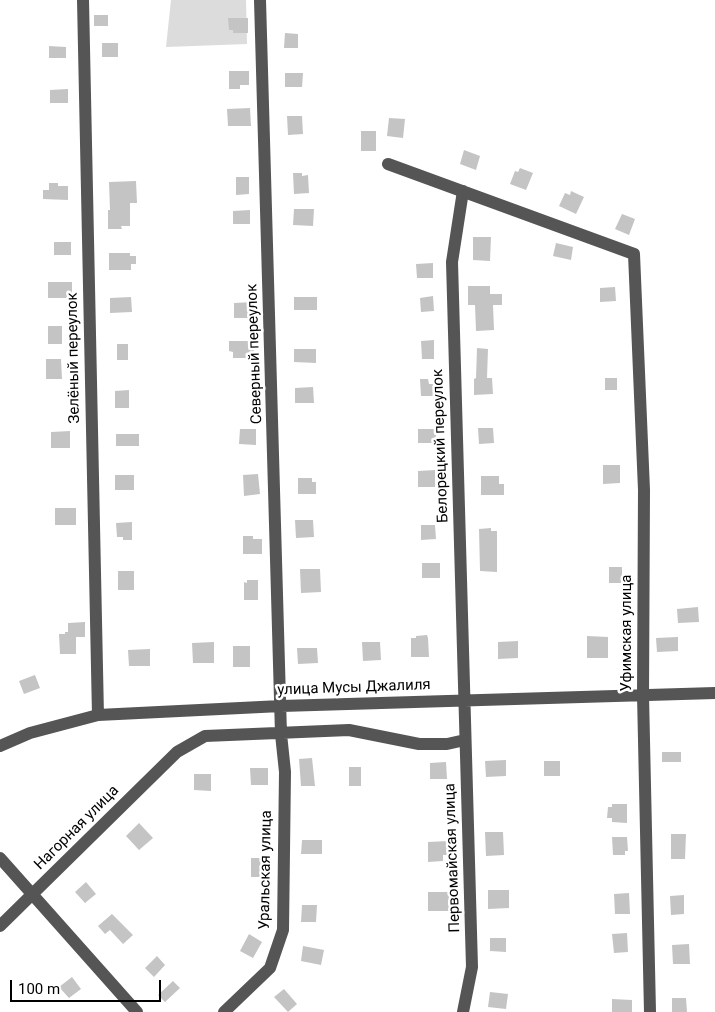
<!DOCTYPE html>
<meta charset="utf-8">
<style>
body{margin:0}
#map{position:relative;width:715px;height:1012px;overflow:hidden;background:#fff;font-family:Roboto,sans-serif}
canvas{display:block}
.scale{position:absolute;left:10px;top:980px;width:151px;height:22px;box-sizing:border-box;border:2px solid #000;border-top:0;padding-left:6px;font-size:15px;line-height:18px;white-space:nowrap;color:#000;-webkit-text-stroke:4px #fff;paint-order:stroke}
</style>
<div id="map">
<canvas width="715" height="1012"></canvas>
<div class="scale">100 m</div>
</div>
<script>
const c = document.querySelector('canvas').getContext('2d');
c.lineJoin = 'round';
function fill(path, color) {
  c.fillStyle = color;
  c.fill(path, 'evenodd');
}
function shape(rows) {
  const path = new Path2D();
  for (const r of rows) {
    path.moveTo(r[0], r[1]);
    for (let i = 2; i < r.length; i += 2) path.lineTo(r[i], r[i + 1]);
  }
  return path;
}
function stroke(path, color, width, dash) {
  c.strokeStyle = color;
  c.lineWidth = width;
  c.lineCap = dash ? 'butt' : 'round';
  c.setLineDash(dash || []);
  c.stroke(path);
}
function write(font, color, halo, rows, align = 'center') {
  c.font = font + ' Roboto,sans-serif';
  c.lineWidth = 5;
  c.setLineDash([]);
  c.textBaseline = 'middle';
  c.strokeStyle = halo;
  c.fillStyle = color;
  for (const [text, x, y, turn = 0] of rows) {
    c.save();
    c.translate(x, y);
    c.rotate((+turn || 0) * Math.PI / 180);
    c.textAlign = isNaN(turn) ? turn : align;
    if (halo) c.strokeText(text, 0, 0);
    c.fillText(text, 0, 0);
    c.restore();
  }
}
fill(shape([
 [171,0,246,0,247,44,166,47]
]), '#dcdcdc');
fill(shape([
 [94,15,108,15,108,26,94,26],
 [228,18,248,18,248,33,233,33,233,30,229,30],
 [285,33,298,34,298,48,284,48],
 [102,43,118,43,118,57,102,57],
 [49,46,66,47,66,58,49,58],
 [229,71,249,71,249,85,240,85,240,89,229,89],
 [285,73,303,73,302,87,285,87],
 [68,89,68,103,50,103,50,90],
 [250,108,251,126,228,126,227,109],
 [287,116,302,116,303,134,288,135],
 [389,118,405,119,403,138,387,136],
 [361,131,376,131,376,151,361,151],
 [464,150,480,156,476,170,460,164],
 [520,168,533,173,526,190,510,184,515,171,518,172],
 [293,173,302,173,302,176,308,175,309,193,294,194],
 [236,177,249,177,249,194,236,195],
 [136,181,137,203,130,203,130,226,121,226,122,229,108,229,108,210,110,210,109,182],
 [49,183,58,183,58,186,68,186,68,200,43,199,43,190,49,190],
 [571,191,584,197,576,214,559,206,565,193,570,195],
 [294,209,314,209,313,226,293,225],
 [250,210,250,224,233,224,233,211],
 [622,214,635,219,629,235,615,229],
 [473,237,491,237,490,261,473,260],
 [54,242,71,242,71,255,54,255],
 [556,243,573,247,571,260,553,256],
 [109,253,130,253,130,256,136,256,136,264,131,264,131,270,109,270],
 [433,263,433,278,417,278,416,264],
 [48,282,72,282,72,298,48,298],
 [468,286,490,286,490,294,502,294,502,305,493,305,494,330,476,331,475,305,468,305],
 [615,287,616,301,600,302,600,288],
 [433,296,434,311,421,312,420,298],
 [131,297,132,312,110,313,110,298],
 [294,297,317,297,317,310,294,310],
 [254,302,254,318,234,318,234,303],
 [48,326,62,326,62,344,48,344],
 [434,340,434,359,422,359,421,341],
 [229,341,254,341,254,358,233,358,233,352,229,351],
 [117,344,128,344,128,360,117,360],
 [477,348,488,349,487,378,492,378,493,394,474,395,474,379,476,378],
 [294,349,316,349,316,363,294,362],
 [46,359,61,359,62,379,46,379],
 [605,378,617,378,617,390,605,390],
 [420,379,428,379,429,384,435,384,435,396,421,396],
 [313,387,314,403,295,403,295,388],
 [129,390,129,408,115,408,115,391],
 [478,428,493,428,494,443,479,444],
 [240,429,256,429,256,445,239,444],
 [418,429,436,429,436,443,418,443],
 [70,431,70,448,51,448,51,432],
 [116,434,139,434,139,446,116,446],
 [603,465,620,465,620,483,603,484],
 [435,470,435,487,418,487,418,471],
 [258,474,260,494,244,496,243,475],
 [115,475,134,475,134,490,115,490],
 [481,476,499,476,499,484,504,484,504,495,481,495],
 [298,478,312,478,312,482,316,482,316,494,298,494],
 [55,508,76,508,76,525,55,525],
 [295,520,313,520,314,537,296,538],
 [132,522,132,540,123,540,123,537,117,537,116,523],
 [421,525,435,525,436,539,421,540],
 [491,528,491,531,497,531,497,572,480,571,479,529],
 [243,536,253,536,253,539,262,539,262,554,243,554],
 [422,563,440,563,440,578,422,578],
 [609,567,622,567,622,583,609,583],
 [300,569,320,569,321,592,301,593],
 [118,571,134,571,134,590,118,590],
 [247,580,258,580,258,600,244,600,244,582,247,583],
 [698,607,699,622,678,623,677,609],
 [85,622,85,637,76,637,76,654,60,654,59,634,65,634,65,632,68,632,68,623],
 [427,635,428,638,429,657,411,657,411,638,416,638,416,636],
 [587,636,608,637,608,658,587,658],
 [678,637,678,651,657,652,656,638],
 [518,641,518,658,498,659,498,642],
 [214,642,214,663,193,663,192,643],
 [362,642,380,642,381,660,363,661],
 [233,646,250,646,250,667,233,667],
 [297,648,317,648,318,663,298,664],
 [150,649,150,666,129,666,128,650],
 [35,675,40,688,24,694,19,681],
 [662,752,681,752,681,762,662,762],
 [312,758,315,786,301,786,299,759],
 [506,760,506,776,486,777,485,761],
 [544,761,560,761,560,776,544,776],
 [446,762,447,779,430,779,430,763],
 [349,767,361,767,361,786,349,786],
 [250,768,268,768,268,785,251,785],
 [194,774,211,774,211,791,194,790],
 [612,804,627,804,627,823,612,822,612,818,607,818,608,807,612,807],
 [139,823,153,838,139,850,126,836],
 [485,832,503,832,504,855,486,856],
 [671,834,686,834,685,859,671,859],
 [612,837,627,837,628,851,625,851,625,855,613,855],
 [302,840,322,840,322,854,301,854],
 [449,841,449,855,443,855,443,861,428,862,428,842],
 [251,858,264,858,265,877,251,877],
 [86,882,96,894,85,903,75,892],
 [488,890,509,890,509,908,488,909],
 [428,892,449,892,449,911,428,911],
 [629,893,630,914,615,914,614,894],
 [684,895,684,914,671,915,670,896],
 [302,905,317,905,316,922,301,922],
 [112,914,133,935,123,944,110,930,105,934,98,926],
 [627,933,628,952,614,953,612,934],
 [249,934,262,942,253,958,240,951],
 [490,938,506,938,506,952,490,951],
 [689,944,690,964,673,964,672,945],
 [303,946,324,950,321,965,301,961],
 [157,956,165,965,154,977,145,968],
 [72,977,81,989,69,998,59,987],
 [173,981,180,988,165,1002,158,995],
 [284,989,297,1004,288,1012,274,997],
 [490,992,508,994,506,1009,488,1007],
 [672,998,686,998,687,1012,672,1012],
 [612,999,632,1000,632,1012,612,1012]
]), '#c4c4c4');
stroke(shape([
 [83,0,98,715],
 [388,164,634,254,644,490,643,695,650,1012],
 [463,191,452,262,472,967,463,1012],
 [0,746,30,733,98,715,281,706,715,693],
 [0,858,137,1012],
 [0,926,177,752,205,736,349,730,419,744,447,744,465,740],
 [224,1012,270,968,283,930,285,772,281,734,260,0]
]), '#555', 12);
write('15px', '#000', '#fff', [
 ["Северный переулок",255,354,-92],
 ["Зелёный переулок",74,358,-91],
 ["Белорецкий переулок",441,446,-92],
 ["Уфимская улица",627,633,-90],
 ["улица Мусы Джалиля",354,688,-2],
 ["Нагорная улица",77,828,-45],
 ["Первомайская улица",453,858,-92],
 ["Уральская улица",266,870,-89]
]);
</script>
